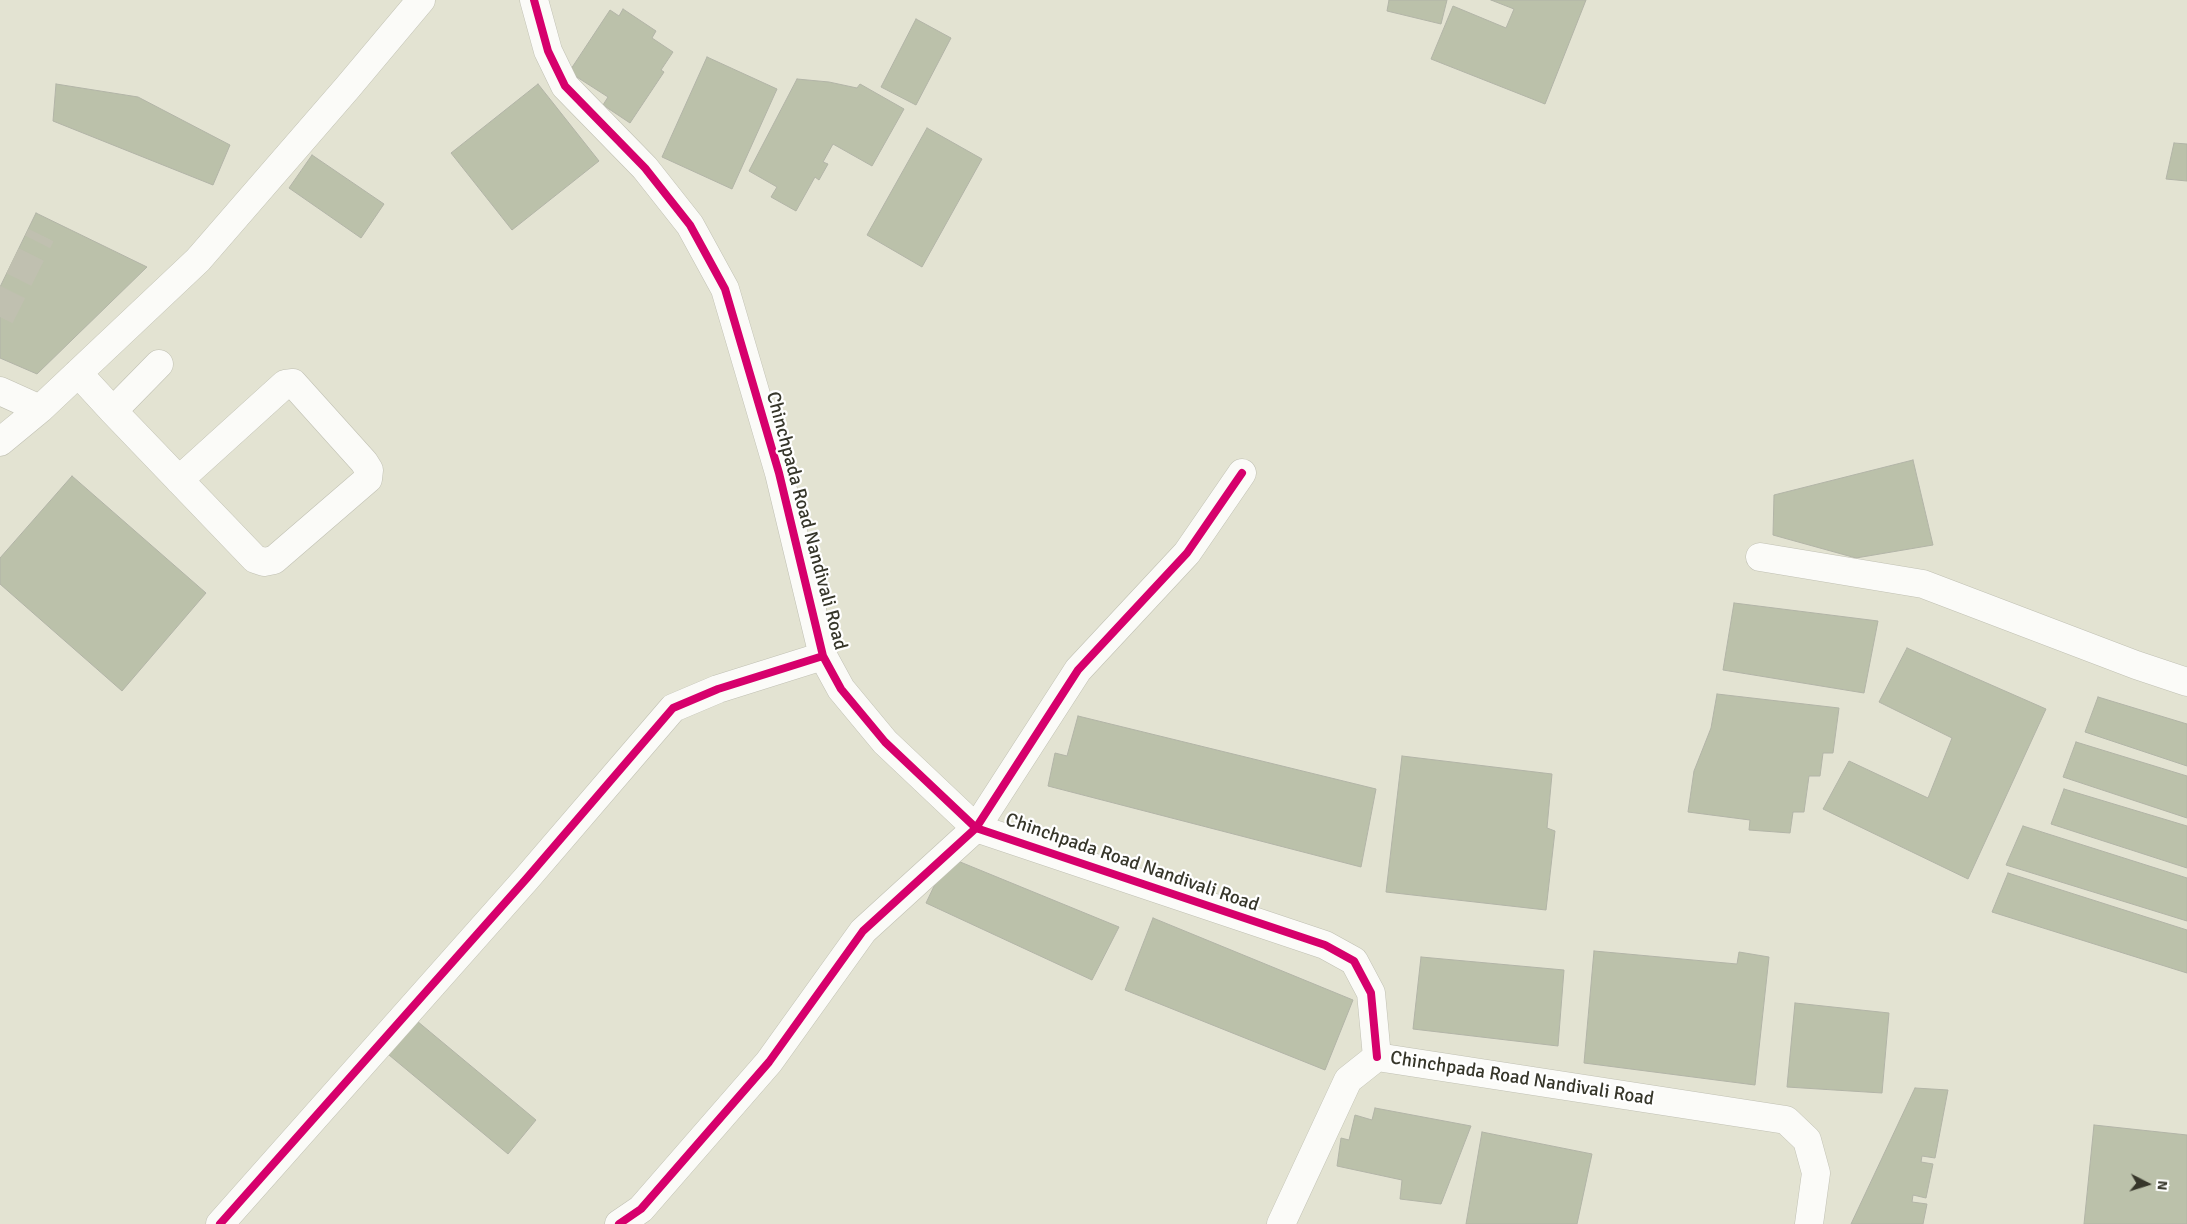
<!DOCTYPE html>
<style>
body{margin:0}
#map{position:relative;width:2187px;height:1224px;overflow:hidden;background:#e3e3d2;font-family:Signika,sans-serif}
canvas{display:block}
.north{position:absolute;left:2122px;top:1159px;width:50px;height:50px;-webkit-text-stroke:4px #fff;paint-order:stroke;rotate:95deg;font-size:14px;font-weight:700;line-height:20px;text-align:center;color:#36362a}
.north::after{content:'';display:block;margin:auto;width:18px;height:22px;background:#36362a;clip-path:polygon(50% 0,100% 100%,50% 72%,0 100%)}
</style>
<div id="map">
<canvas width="2187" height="1224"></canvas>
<div class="north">N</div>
</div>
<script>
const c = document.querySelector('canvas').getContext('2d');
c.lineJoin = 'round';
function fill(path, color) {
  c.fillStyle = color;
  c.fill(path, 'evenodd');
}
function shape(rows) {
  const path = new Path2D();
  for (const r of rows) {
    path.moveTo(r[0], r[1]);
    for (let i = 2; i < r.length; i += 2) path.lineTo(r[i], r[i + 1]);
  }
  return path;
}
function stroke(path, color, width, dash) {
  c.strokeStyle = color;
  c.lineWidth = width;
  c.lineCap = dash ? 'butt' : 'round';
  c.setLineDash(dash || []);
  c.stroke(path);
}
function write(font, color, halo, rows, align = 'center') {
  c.font = font + ' Signika,sans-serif';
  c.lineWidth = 4.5;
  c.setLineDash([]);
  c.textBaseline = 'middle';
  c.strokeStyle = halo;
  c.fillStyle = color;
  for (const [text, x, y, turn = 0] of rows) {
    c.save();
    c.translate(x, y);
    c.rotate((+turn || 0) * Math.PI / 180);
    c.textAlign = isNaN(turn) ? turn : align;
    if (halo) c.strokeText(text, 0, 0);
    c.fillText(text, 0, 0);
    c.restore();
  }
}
const building = shape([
 [1389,0,1447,0,1441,24,1387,11,1389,0],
 [1491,0,1586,0,1545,104,1431,59,1453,6,1506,28,1514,9,1491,0],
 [623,9,656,31,652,38,673,52,661,70,664,72,630,123,603,105,608,97,569,72,610,10,619,16,623,9],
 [916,19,951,38,916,105,881,87,916,19],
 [707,57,777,89,732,189,662,157,707,57],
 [797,79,829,82,857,88,860,84,904,109,872,166,833,144,823,162,828,164,819,180,815,177,796,211,771,197,777,187,749,171,797,79],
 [56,84,138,97,230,145,213,185,53,121,56,84],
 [538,84,599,161,512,230,451,153,538,84],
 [927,128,982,159,922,267,867,235,927,128],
 [2174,143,2187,144,2187,181,2166,179,2174,143],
 [312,155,384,204,361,238,289,188,312,155],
 [36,213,147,267,37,374,0,358,0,287,36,213],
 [1913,460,1933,545,1856,558,1773,535,1774,495,1913,460],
 [72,476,206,593,122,691,0,584,0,558,72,476],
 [1734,603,1878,621,1864,693,1723,670,1734,603],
 [1907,648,2046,709,1968,879,1823,809,1849,761,1928,798,1952,738,1879,702,1907,648],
 [1717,694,1839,708,1833,753,1823,753,1820,776,1809,776,1804,812,1793,812,1790,833,1749,830,1750,820,1688,812,1694,771,1711,728,1717,694],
 [2098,697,2187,724,2187,766,2085,732,2098,697],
 [1078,716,1376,789,1361,867,1048,786,1055,753,1067,756,1078,716],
 [2076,742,2187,776,2187,818,2063,777,2076,742],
 [1402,756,1552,774,1547,828,1555,831,1546,910,1386,892,1402,756],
 [2064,789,2187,826,2187,868,2051,824,2064,789],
 [2023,826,2187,878,2187,921,2006,865,2023,826],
 [948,857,1119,927,1092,980,926,903,948,857],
 [2008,873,2187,930,2187,973,1992,912,2008,873],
 [1153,918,1353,1000,1325,1070,1125,990,1153,918],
 [1594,951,1737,964,1739,952,1769,957,1755,1085,1584,1063,1594,951],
 [1421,957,1564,970,1558,1046,1413,1029,1421,957],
 [1795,1003,1889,1013,1882,1093,1787,1087,1795,1003],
 [411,1016,536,1120,508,1154,383,1050,411,1016],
 [1915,1088,1948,1090,1935,1158,1922,1156,1921,1162,1933,1164,1926,1198,1913,1195,1912,1202,1927,1204,1923,1224,1851,1224,1915,1088],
 [1375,1108,1471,1126,1441,1204,1400,1199,1402,1180,1337,1166,1341,1138,1349,1140,1355,1115,1372,1120,1375,1108],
 [2094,1125,2187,1135,2187,1224,2084,1224,2094,1125],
 [1482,1132,1592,1154,1577,1224,1466,1224,1482,1132]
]);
fill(building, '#bbc1aa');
stroke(building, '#b2b4a7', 1);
stroke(shape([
 [0,317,41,235]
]), '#c0c0b0', 28, [28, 14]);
const street = shape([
 [534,0,548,51,565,86,645,168,690,225,725,289,779,473,823,656,841,689,885,742,976,828,1325,945,1354,961,1371,993,1377,1057],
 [78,373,113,411,255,559,264,562,274,560,368,479,369,470,364,462,293,383,285,384,179,480],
 [0,391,40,409],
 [113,411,159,364],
 [0,442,40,409,198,260,348,87,421,0],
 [1760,557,1923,584,2136,665,2187,682],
 [1377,1057,1786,1120,1807,1140,1816,1173,1809,1224],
 [220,1224,527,878,673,708,718,689,823,656],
 [619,1224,641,1209,769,1062,863,931,976,828,1078,670,1187,553,1242,473],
 [1281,1224,1348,1080,1377,1057]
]);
stroke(street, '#c0c0b3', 29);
stroke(street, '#fbfbf8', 28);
stroke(shape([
 [534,0,548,51,565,86,645,168,690,225,725,289,779,473,823,656,841,689,885,742,976,828,1325,945,1354,961,1371,993,1377,1057],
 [220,1224,527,878,673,708,718,689,823,656],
 [619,1224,641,1209,769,1062,863,931,976,828,1078,670,1187,553,1242,473]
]), '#d6006c', 8);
write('19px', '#36362a', '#fff', [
 ["Chinchpada Road Nandivali Road",806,521,75],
 ["Chinchpada Road Nandivali Road",1132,863,19],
 ["Chinchpada Road Nandivali Road",1522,1079,9]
]);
</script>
